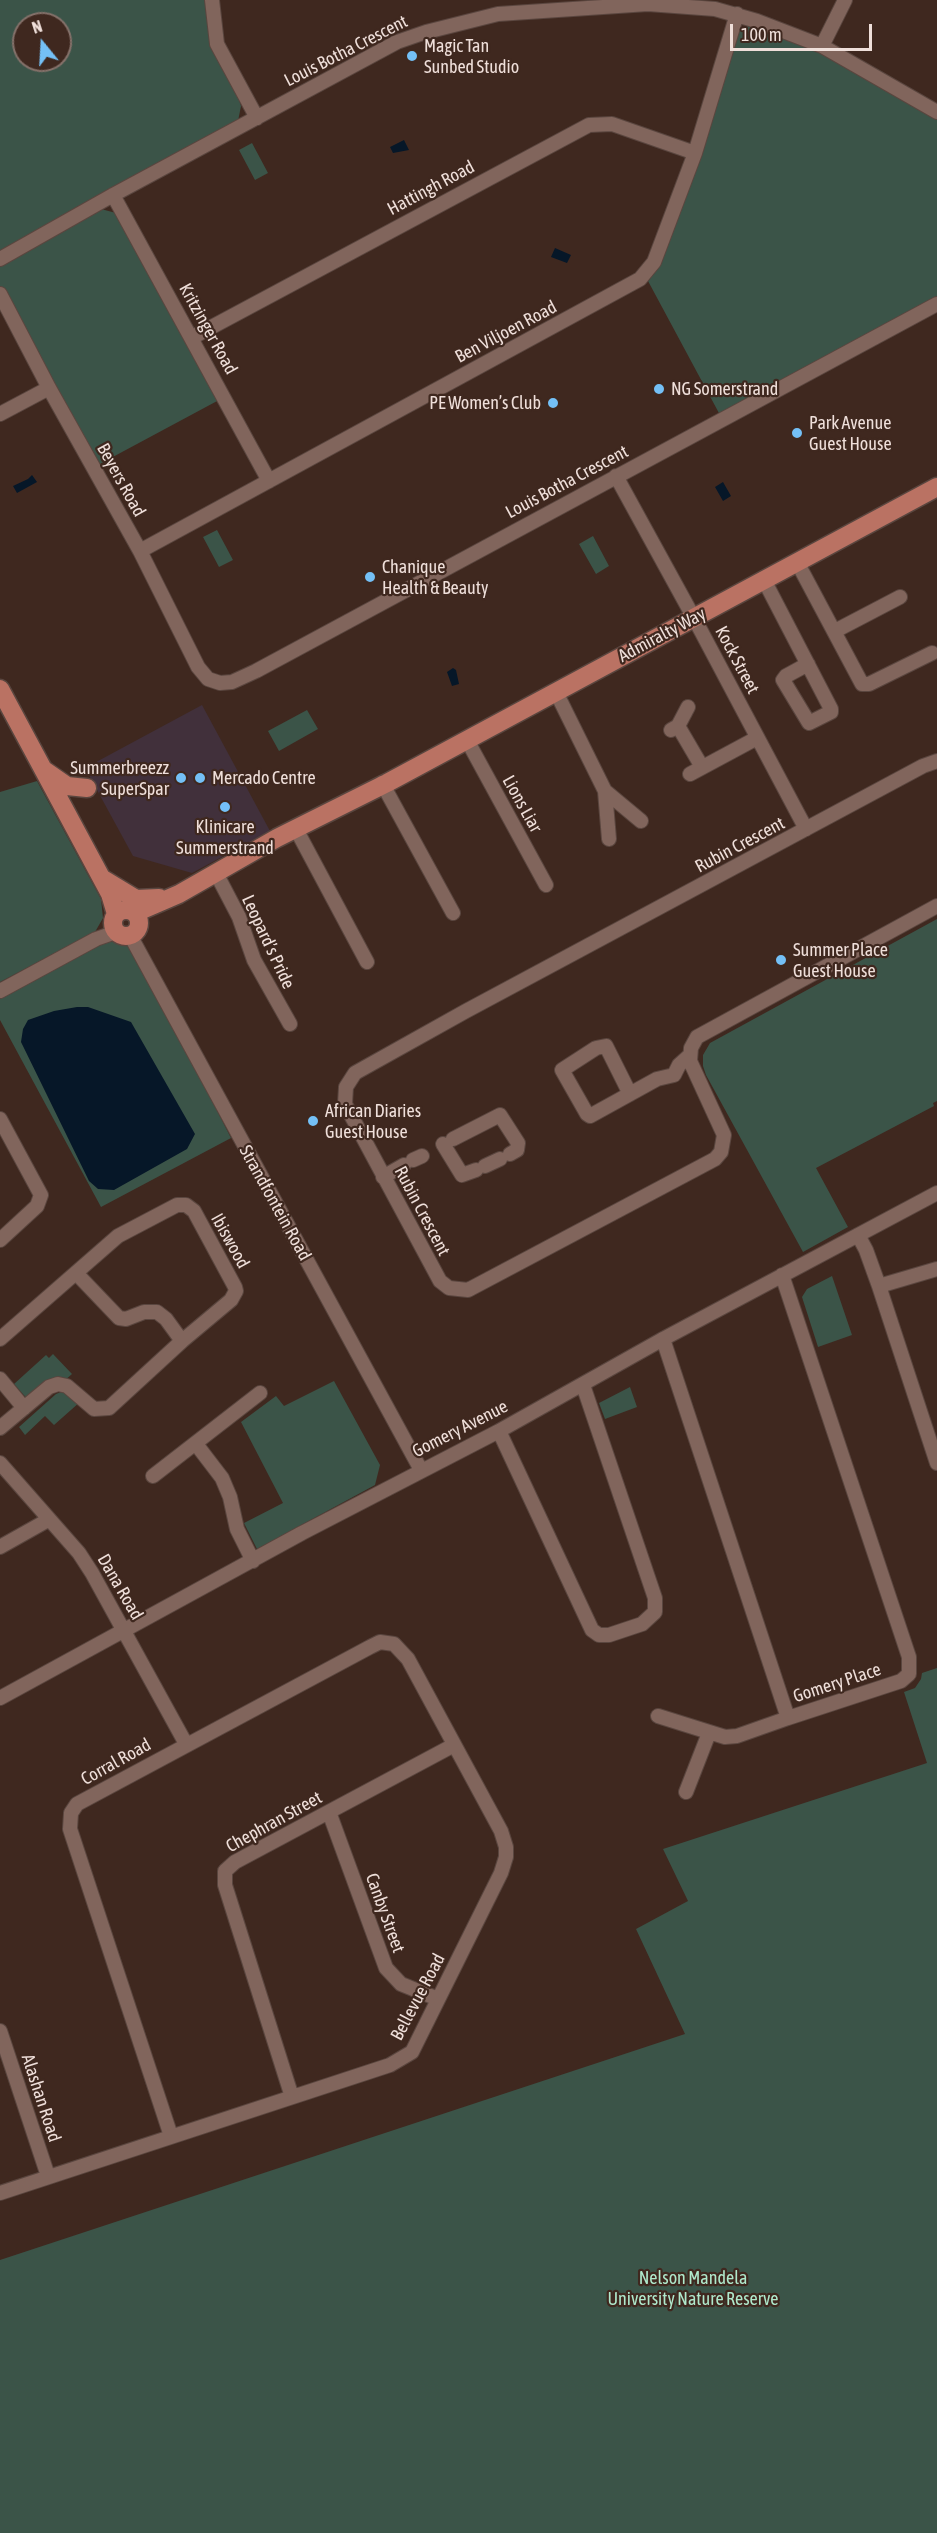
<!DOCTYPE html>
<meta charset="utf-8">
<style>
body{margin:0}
#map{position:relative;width:937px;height:2533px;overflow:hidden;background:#3f281f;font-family:"Asap Condensed",sans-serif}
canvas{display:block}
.north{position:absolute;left:12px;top:12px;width:60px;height:60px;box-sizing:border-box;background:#3f281f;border:2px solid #85716a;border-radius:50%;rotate:342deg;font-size:16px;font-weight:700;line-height:24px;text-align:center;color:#efdfda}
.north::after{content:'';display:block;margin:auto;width:21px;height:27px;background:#74c0f6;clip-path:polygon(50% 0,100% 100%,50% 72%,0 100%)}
.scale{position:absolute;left:730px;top:24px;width:142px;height:27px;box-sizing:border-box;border:3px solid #efdfda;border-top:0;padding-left:8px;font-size:18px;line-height:21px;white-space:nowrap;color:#efdfda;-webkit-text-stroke:4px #3f281f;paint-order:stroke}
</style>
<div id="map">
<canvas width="937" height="2533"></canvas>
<div class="north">N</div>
<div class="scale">100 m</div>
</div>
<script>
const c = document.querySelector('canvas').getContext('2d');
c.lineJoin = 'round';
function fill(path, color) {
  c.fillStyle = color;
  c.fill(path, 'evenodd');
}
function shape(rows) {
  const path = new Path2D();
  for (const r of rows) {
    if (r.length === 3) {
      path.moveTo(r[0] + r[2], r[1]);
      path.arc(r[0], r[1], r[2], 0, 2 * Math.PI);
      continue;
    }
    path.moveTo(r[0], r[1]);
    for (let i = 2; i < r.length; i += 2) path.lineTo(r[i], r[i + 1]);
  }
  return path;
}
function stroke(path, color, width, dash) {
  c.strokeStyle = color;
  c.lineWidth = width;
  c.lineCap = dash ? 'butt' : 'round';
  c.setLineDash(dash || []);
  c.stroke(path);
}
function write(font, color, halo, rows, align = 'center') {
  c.font = font + ' "Asap Condensed",sans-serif';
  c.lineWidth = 4.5;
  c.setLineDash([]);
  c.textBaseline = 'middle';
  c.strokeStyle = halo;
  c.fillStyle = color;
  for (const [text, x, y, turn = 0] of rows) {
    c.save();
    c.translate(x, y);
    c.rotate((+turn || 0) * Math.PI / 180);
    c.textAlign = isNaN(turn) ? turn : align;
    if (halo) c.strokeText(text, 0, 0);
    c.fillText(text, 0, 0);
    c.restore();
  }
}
fill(shape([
 [202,705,270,831,192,873,133,856,85,768]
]), '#41303b');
fill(shape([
 [0,0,207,0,241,106,238,121,0,251],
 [24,24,60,24,60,60,24,60],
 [748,25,759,25,819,48,937,118,937,298,720,415,648,281,658,268,700,155,739,31],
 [252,143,268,173,255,180,239,150],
 [101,209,116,213,219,400,96,466,0,287,0,265],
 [217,530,233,560,219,567,203,537],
 [593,536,609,566,596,574,579,544],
 [307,710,318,729,279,751,268,731],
 [37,781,101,899,103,918,95,932,0,982,0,792],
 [937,919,937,1101,933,1103,934,1106,816,1168,848,1227,803,1252,706,1075,703,1066,703,1055,710,1043],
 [115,938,128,943,134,948,231,1138,101,1207,0,1020,0,998,107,941],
 [832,1276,852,1335,818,1347,802,1297,807,1289],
 [53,1354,72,1374,63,1382,30,1402,14,1384,46,1355,49,1358],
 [334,1381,380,1465,375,1485,257,1549,244,1523,283,1503,241,1422,276,1396,284,1406],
 [630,1387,637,1407,605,1419,599,1403],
 [66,1390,80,1402,54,1425,45,1416,25,1435,19,1427,56,1394],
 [937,1668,937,2533,0,2533,0,2260,685,2034,636,1929,688,1901,663,1849,927,1763,904,1692,915,1688,921,1679,922,1673]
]), '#3b5448');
fill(shape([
 [404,140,409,150,393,153,390,147],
 [555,248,571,255,567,263,551,257],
 [32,475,37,482,17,493,13,486,28,479],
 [723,482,731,496,723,501,715,487],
 [453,668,456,670,459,684,452,686,447,672],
 [77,1007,88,1007,131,1022,195,1134,187,1149,114,1190,98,1189,89,1181,21,1042,23,1029,28,1020,54,1011]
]), '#061728');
const minor = shape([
 [212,0,217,44,257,118],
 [822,46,845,0],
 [113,195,269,481],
 [0,259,113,195,397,42,426,32,498,14,648,4,715,9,757,21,822,46,937,112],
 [0,294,49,388,140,551,198,667,208,679,220,683,232,682,256,671,937,304],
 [193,337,589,125,612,124,695,153],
 [0,414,49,388],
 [616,476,701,631,806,829],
 [140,551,640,279,654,262,695,153,737,14],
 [797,562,862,684,869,684,932,653],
 [764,580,831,709,831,712,809,723,783,680,786,676,808,664],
 [835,631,900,597],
 [556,692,605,791,609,839],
 [678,726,688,707],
 [671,730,678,726,702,767],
 [467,740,546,885],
 [937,761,923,766,466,1011,355,1073,346,1087,345,1104,440,1281,449,1288,468,1290,715,1159,721,1152,724,1135,690,1061,691,1048,697,1037,937,906],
 [690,774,757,738],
 [382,783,453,913],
 [605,791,641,821],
 [296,829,367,962],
 [216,873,239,917,254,960,290,1024],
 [130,935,421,1470],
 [0,991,96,939,116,932],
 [630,1094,606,1046,596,1048,562,1070,587,1114,590,1116,657,1079,674,1075,679,1065,689,1056],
 [0,1119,41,1195,37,1206,0,1240],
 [453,1139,500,1115,518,1143,517,1150,510,1154],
 [443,1144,462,1175,476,1170],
 [413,1160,422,1156],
 [485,1166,500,1159],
 [383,1177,404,1165],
 [858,1235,866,1250,879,1286,937,1463],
 [76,1273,119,1318,126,1319,144,1312,157,1312,166,1319,182,1341],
 [879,1286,937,1269],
 [0,1339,118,1236,177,1205,186,1205,194,1211,235,1287,236,1291,231,1300,182,1341,109,1408,94,1409,67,1386,58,1384,49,1387,0,1428],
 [663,1339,788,1718,901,1681,909,1674,909,1657,782,1275],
 [0,1379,24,1408],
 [499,1431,592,1630,599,1635,609,1635,642,1624,655,1612,655,1598,583,1385],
 [196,1444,222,1478,230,1497,237,1529,253,1561],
 [0,1463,79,1553,92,1573,186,1744],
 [153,1476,260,1393],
 [0,1547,48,1520],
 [0,1698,302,1533,499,1431,663,1339,937,1193],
 [658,1716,725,1737,737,1736,788,1718],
 [686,1792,709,1733],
 [329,1812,386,1968,401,1984,438,1999],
 [0,2031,48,2176],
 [292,2097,225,1885,225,1871,235,1862,454,1745],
 [0,2193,390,2065,412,2052,501,1873,506,1857,506,1847,501,1831,408,1659,394,1644,380,1642,370,1647,77,1804,71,1813,70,1829,171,2136]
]);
const major = shape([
 [0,689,110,894,116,914],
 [44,770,67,786,87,788],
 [103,879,136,899,159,898],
 [126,923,13],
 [135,913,179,894,277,838,387,783,937,487]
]);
stroke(minor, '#5a463f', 16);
stroke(major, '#5a463f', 21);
stroke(minor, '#81655c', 14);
stroke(major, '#ba7263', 18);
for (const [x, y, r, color] of [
 [412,56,6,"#74c0f6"],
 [659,389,6,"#74c0f6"],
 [553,403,6,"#74c0f6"],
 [797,433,6,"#74c0f6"],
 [370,577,6,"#74c0f6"],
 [181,778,6,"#74c0f6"],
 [200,778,6,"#74c0f6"],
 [225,807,6,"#74c0f6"],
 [781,960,6,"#74c0f6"],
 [313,1121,6,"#74c0f6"]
]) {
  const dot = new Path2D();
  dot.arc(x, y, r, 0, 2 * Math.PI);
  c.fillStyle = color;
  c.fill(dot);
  stroke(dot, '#3f281f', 2);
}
write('18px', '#efdfda', '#3f281f', [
 ["Magic Tan",424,46],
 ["Sunbed Studio",424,67],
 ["NG Somerstrand",671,389],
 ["PE Women’s Club",541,403,"right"],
 ["Park Avenue",809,423],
 ["Guest House",809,444],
 ["Chanique",382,567],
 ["Health & Beauty",382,588],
 ["Summerbreezz",169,768,"right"],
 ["SuperSpar",169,789,"right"],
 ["Mercado Centre",212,778],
 ["Klinicare",225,827,"center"],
 ["Summerstrand",225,848,"center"],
 ["Summer Place",793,950],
 ["Guest House",793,971],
 ["African Diaries",325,1111],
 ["Guest House",325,1132]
], 'left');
write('18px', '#efdfda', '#3f281f', [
 ["Louis Botha Crescent",346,51,-27],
 ["Hattingh Road",431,188,-28],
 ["Kritzinger Road",208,329,61],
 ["Ben Viljoen Road",506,332,-28],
 ["Beyers Road",121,480,61],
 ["Louis Botha Crescent",567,482,-28],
 ["Admiralty Way",662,635,-28],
 ["Kock Street",737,660,62],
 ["Lions Liar",522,804,61],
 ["Rubin Crescent",740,845,-28],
 ["Leopard’s Pride",268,942,65],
 ["Strandfontein Road",275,1203,61],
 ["Rubin Crescent",422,1211,62],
 ["Ibiswood",230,1241,61],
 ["Gomery Avenue",460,1429,-27],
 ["Dana Road",120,1587,60],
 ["Gomery Place",837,1683,-18],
 ["Corral Road",116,1762,-29],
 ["Chephran Street",274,1822,-29],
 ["Canby Street",385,1913,70],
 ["Bellevue Road",418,1997,-62],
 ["Alashan Road",41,2098,72]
]);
write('18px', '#afe9cc', '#3f281f', [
 ["Nelson Mandela",693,2278],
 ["University Nature Reserve",693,2299]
]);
</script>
